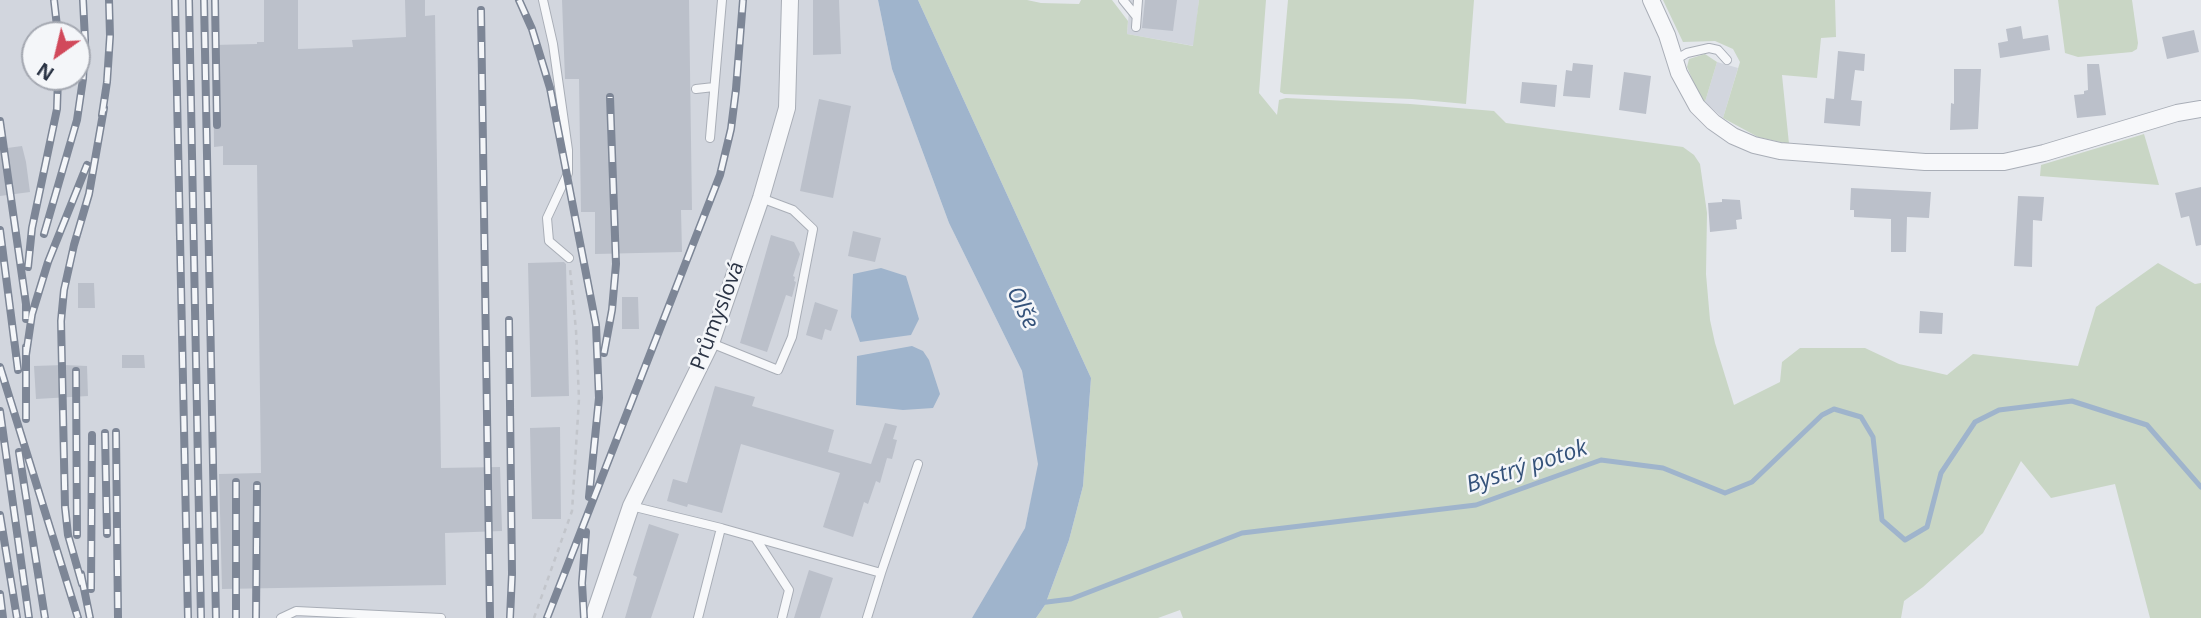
<!DOCTYPE html>
<meta charset="utf-8">
<style>
body{margin:0}
#map{position:relative;width:2201px;height:618px;overflow:hidden;background:#e4e7ec;font-family:"Open Sans",sans-serif}
canvas{display:block}
.north{position:absolute;left:21px;top:21px;width:70px;height:70px;box-sizing:border-box;background:#f4f6f9;border:2px solid #a4a8b1;border-radius:50%;rotate:214deg;font-size:19px;font-weight:700;line-height:28px;text-align:center;color:#2b3445}
.north::after{content:'';display:block;margin:auto;width:24px;height:32px;background:#d1495b;clip-path:polygon(50% 0,100% 100%,50% 72%,0 100%)}
</style>
<div id="map">
<canvas width="2201" height="618"></canvas>
<div class="north">N</div>
</div>
<script>
const c = document.querySelector('canvas').getContext('2d');
c.lineJoin = 'round';
function fill(path, color) {
  c.fillStyle = color;
  c.fill(path, 'evenodd');
}
function shape(rows) {
  const path = new Path2D();
  for (const r of rows) {
    path.moveTo(r[0], r[1]);
    for (let i = 2; i < r.length; i += 2) path.lineTo(r[i], r[i + 1]);
  }
  return path;
}
function stroke(path, color, width, dash) {
  c.strokeStyle = color;
  c.lineWidth = width;
  c.lineCap = dash ? 'butt' : 'round';
  c.setLineDash(dash || []);
  c.stroke(path);
}
function write(font, color, halo, rows, align = 'center') {
  c.font = font + ' "Open Sans",sans-serif';
  c.lineWidth = 5;
  c.setLineDash([]);
  c.textBaseline = 'middle';
  c.strokeStyle = halo;
  c.fillStyle = color;
  for (const [text, x, y, turn = 0] of rows) {
    c.save();
    c.translate(x, y);
    c.rotate((+turn || 0) * Math.PI / 180);
    c.textAlign = isNaN(turn) ? turn : align;
    if (halo) c.strokeText(text, 0, 0);
    c.fillText(text, 0, 0);
    c.restore();
  }
}
fill(shape([
 [0,0,878,0,892,69,949,223,1022,371,1039,464,1025,528,977,613,972,618,0,618],
 [35,35,77,35,77,77,35,77],
 [1130,0,1199,0,1194,46,1127,34],
 [1717,62,1738,68,1723,118,1705,102]
]), '#d2d6de');
fill(shape([
 [918,0,1027,0,1041,3,1079,4,1081,0,1112,0,1128,21,1127,34,1193,46,1199,0,1266,0,1259,93,1277,115,1279,100,1286,98,1410,104,1494,111,1506,123,1683,147,1694,155,1700,164,1707,213,1706,274,1710,320,1715,343,1734,405,1780,382,1782,362,1800,348,1865,348,1899,364,1947,375,1973,354,2078,366,2096,307,2158,263,2195,284,2201,283,2201,618,2150,618,2115,484,2051,498,2021,461,1983,533,1923,587,1904,601,1901,618,1183,618,1180,610,1158,618,1036,618,1045,605,1069,540,1083,486,1091,378],
 [1288,0,1474,0,1466,104,1412,99,1284,94,1280,92],
 [1663,0,1835,0,1836,37,1821,38,1817,78,1782,75,1789,144,1758,137,1723,118,1740,62,1733,49,1715,41,1683,42],
 [2058,0,2132,0,2138,43,2137,49,2132,52,2078,57,2065,53],
 [1705,54,1717,62,1705,102,1699,95,1687,67,1689,59],
 [2144,134,2159,185,2040,176,2041,165]
]), '#c9d6c5');
fill(shape([
 [878,0,918,0,1091,378,1083,486,1069,540,1045,605,1036,618,972,618,1025,528,1038,464,1022,371,949,223,892,69],
 [881,268,906,276,919,319,911,335,860,342,851,317,853,274],
 [912,346,923,351,929,360,940,394,933,408,903,410,856,405,857,356]
]), '#9fb4cc');
stroke(shape([
 [1039,603,1071,599,1242,533,1476,505,1601,460,1663,468,1725,493,1752,482,1822,415,1834,409,1861,417,1873,437,1882,520,1905,540,1927,527,1941,473,1975,422,1999,410,2072,401,2147,425,2201,487]
]), '#9fb4cc', 5);
fill(shape([
 [264,0,298,0,298,49,353,47,352,40,406,37,405,0,425,0,425,16,435,15,441,468,500,467,502,531,445,533,446,585,222,589,219,474,261,473,257,165,223,165,223,146,214,147,213,45,257,44,257,42,264,42],
 [562,0,689,0,692,210,681,210,682,252,595,254,595,212,581,212,579,79,565,79],
 [813,0,839,0,841,54,813,55],
 [1145,0,1177,0,1173,31,1142,28],
 [2021,26,2023,39,2048,35,2050,50,2000,58,1998,43,2008,41,2006,29],
 [2194,30,2199,52,2167,59,2162,37],
 [1838,51,1865,54,1864,71,1855,70,1851,100,1862,101,1860,126,1824,123,1826,98,1834,99],
 [1573,63,1593,65,1590,98,1563,96,1566,70,1572,71],
 [2087,64,2099,64,2106,115,2077,118,2074,95,2084,94,2084,91,2088,90],
 [1954,69,1981,69,1978,129,1950,130,1951,103,1954,104],
 [1624,72,1651,76,1646,114,1619,110],
 [1522,82,1557,85,1555,107,1520,103],
 [819,99,851,106,833,198,800,191],
 [22,146,26,162,30,192,0,196,0,149],
 [2201,187,2201,245,2196,246,2189,216,2181,218,2175,193],
 [1851,188,1931,192,1929,218,1907,217,1906,252,1891,252,1891,219,1854,217,1854,210,1850,210],
 [2018,196,2044,197,2042,221,2033,220,2032,267,2014,266],
 [1722,199,1740,200,1742,219,1736,220,1737,229,1710,232,1708,203,1722,202],
 [853,231,881,238,875,262,848,256],
 [771,235,794,242,800,254,793,276,795,277,794,281,796,282,792,297,786,295,767,352,740,343],
 [564,262,566,264,569,396,531,397,528,263],
 [78,283,94,283,95,308,78,308],
 [622,297,638,297,639,329,622,329],
 [815,302,838,310,831,331,825,329,822,340,806,335],
 [1920,311,1943,313,1942,334,1919,333],
 [122,355,144,355,145,368,122,368],
 [64,365,87,366,88,396,36,399,34,366],
 [715,386,755,397,752,406,834,430,828,452,871,464,885,423,897,426,893,439,897,440,892,459,887,458,880,483,876,481,868,504,864,502,853,537,823,527,840,473,741,444,722,513,688,504,687,507,667,501,673,479,687,483],
 [560,427,561,519,532,519,530,428],
 [649,524,679,534,651,618,625,618,637,577,633,575],
 [809,570,833,578,820,618,794,618]
]), '#bbc0ca');
const lane = shape([
 [543,0,553,44,568,150,568,173,547,218,549,241,569,258],
 [1123,0,1136,16],
 [1136,27,1138,0],
 [1675,60,1687,53,1709,48,1718,50,1727,60],
 [696,89,714,87],
 [710,138,722,0],
 [711,343,778,370,792,337,813,229,793,210,761,198],
 [631,506,721,528,881,573,867,618],
 [756,539,789,590,782,618],
 [881,573,918,464],
 [281,618,296,611,441,618],
 [698,618,721,528]
]);
const street = shape([
 [1651,0,1667,35,1679,73,1697,106,1713,122,1733,136,1754,145,1780,151,1925,162,2004,162,2044,153,2177,113,2201,109],
 [593,618,631,506,711,343,761,198,787,108,790,0]
]);
stroke(lane, '#a9aeb7', 10);
stroke(street, '#a9aeb7', 18);
stroke(shape([
 [534,618,572,511,579,399,576,330,570,269]
]), '#c2c5cb', 2.5, [5, 5]);
stroke(lane, '#f7f8fa', 8);
stroke(street, '#f7f8fa', 16);
const rail = shape([
 [54,0,58,35],
 [175,0,188,618],
 [189,0,201,618],
 [204,0,216,618],
 [215,0,217,125],
 [519,0,532,29,550,88,596,325,599,398,589,497],
 [481,10,490,618],
 [102,115,107,82,110,36,109,0],
 [0,121,26,304,26,319],
 [0,230,18,370],
 [44,234,77,120,83,79,85,40,83,0],
 [28,267,32,228,57,109,58,77],
 [509,320,512,574,510,618],
 [604,353,612,310,616,264,610,97],
 [26,355,32,314,48,262,87,165],
 [0,367,78,618],
 [76,371,77,535],
 [0,411,29,618],
 [26,419,26,347],
 [116,432,118,618],
 [105,433,107,534],
 [19,452,45,618],
 [236,482,236,618],
 [0,515,17,618],
 [81,574,90,618],
 [82,584,68,535,65,507,61,321,64,290,74,245,89,194,104,108],
 [91,589,92,435],
 [0,594,3,618],
 [256,618,257,485],
 [547,618,720,175,731,129,736,89,743,0],
 [584,618,582,583,586,532]
]);
stroke(rail, '#7d8696', 8);
stroke(rail, '#f4f6f9', 5, [16]);
write('21px', '#2b3445', '#f4f6f9', [
 ["Průmyslová",718,316,-69]
]);
write('italic 23px', '#34527a', '#f4f6f9', [
 ["Olše",1022,308,64],
 ["Bystrý potok",1527,467,-18]
]);
</script>
